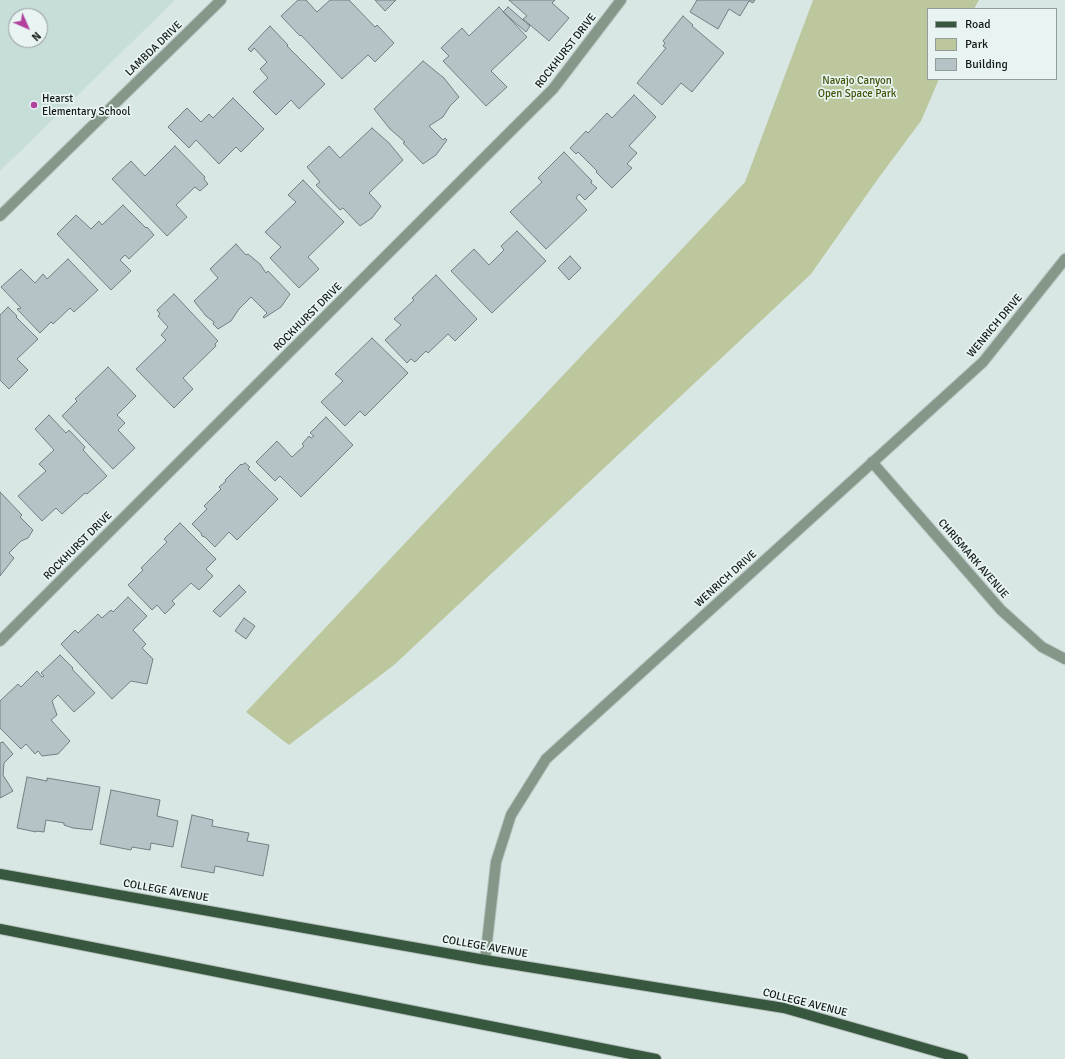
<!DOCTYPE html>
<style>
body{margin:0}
#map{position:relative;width:1065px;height:1059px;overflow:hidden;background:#d9e7e4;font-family:Signika,sans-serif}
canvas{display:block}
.legend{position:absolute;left:927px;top:8px;width:130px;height:72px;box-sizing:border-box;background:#e7f4f1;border:1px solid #939c9a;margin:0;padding:5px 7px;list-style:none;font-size:12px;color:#141918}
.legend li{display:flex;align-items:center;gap:8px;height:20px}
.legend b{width:20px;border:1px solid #939c9a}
.north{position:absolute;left:8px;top:8px;width:40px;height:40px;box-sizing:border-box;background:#e7f4f1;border:1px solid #939c9a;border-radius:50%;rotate:135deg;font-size:11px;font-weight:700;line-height:16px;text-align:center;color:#141918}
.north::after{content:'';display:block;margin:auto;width:14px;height:18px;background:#b1419d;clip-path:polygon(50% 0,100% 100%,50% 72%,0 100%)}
</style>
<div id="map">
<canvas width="1065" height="1059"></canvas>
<ul class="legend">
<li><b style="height:5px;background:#38573f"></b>Road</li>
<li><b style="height:11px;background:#bcc79e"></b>Park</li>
<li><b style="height:11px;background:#b6c3c6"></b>Building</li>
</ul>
<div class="north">N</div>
</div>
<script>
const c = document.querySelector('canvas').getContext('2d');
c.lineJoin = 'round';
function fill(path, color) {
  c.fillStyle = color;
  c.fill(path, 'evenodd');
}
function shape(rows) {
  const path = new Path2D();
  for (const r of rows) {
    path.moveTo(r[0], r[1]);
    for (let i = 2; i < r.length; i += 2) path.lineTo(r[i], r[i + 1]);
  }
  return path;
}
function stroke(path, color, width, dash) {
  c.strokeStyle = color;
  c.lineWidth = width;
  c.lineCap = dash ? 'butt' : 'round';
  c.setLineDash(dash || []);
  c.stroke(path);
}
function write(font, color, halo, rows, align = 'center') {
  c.font = font + ' Signika,sans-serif';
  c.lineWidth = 3.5;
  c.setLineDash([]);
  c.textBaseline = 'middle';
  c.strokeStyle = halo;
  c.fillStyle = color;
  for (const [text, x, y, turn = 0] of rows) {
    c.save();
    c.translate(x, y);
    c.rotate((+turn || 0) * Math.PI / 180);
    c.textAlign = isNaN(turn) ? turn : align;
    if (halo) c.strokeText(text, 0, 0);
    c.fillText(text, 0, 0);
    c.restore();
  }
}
fill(shape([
 [0,0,175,0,0,171],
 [16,16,40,16,40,40,16,40]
]), '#c6ddd8');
fill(shape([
 [813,0,979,0,974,9,928,9,928,79,939,79,921,121,880,176,811,274,394,665,289,745,246,712,745,182]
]), '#bcc79e');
const building = shape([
 [298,0,306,0,317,12,330,0,349,0,375,27,377,25,394,43,375,62,368,55,342,79,301,35,300,36,281,16,298,0],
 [375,0,396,0,385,11,375,0],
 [509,0,555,0,552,3,569,18,549,41,523,19,527,16,509,0],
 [697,0,755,0,753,3,749,1,740,16,729,9,718,29,690,12,697,0],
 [499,7,527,37,491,71,507,87,486,106,443,61,449,56,441,48,462,28,469,36,499,7],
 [508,7,530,26,526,32,503,12,508,7],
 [683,16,693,25,692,26,724,53,692,92,681,83,662,105,637,83,666,48,663,46,665,43,663,41,683,16],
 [270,26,288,45,287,46,325,84,299,109,291,100,276,115,253,92,268,78,260,69,267,62,254,48,251,52,248,49,270,26],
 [423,61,444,78,459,97,450,106,443,117,429,126,443,140,445,138,447,140,436,155,423,164,403,143,405,142,390,129,374,109,423,61],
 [634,95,656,117,629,146,637,153,627,164,632,168,612,188,596,172,597,171,578,152,576,154,570,148,586,131,588,133,607,113,612,118,634,95],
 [233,98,264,129,241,152,236,147,219,164,196,140,189,148,168,127,187,108,201,122,209,114,213,118,233,98],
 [372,128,389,143,403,160,369,193,381,206,372,218,360,226,343,208,340,210,316,185,320,182,307,167,329,146,340,158,372,128],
 [175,146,205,177,204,179,208,184,200,191,195,187,176,205,187,217,167,236,112,179,131,161,145,176,175,146],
 [564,152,592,181,591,183,597,188,585,200,579,194,576,198,587,210,546,249,510,212,542,182,538,178,564,152],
 [303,180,344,222,308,257,319,269,299,288,270,258,281,247,265,232,296,202,288,195,303,180],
 [123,205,146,228,147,227,154,235,129,259,125,255,120,260,131,271,111,290,57,234,76,215,91,229,99,221,102,225,123,205],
 [517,231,546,261,492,313,451,271,474,249,489,265,504,250,501,246,517,231],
 [236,244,246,255,248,254,260,264,266,273,268,271,290,294,281,307,264,318,263,317,267,313,251,297,239,309,231,321,218,329,213,324,214,322,206,316,194,301,218,278,210,269,236,244],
 [570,256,581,268,569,280,558,268,570,256],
 [68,259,98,290,74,312,70,308,53,324,51,322,40,333,17,309,21,308,1,287,21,269,35,283,43,274,47,279,68,259],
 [436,275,477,319,455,341,448,334,428,353,426,351,415,362,411,359,407,363,385,340,401,325,394,319,414,300,412,298,436,275],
 [174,294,218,341,215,344,216,346,183,378,193,389,174,408,136,369,166,340,161,335,168,327,158,316,160,314,157,310,174,294],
 [8,307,17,316,16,317,38,339,17,359,28,370,9,389,0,380,0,315,8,307],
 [372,338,408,373,365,416,360,411,345,426,321,402,343,381,335,374,372,338],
 [108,367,136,396,117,415,125,423,118,430,135,448,113,469,62,416,77,401,75,399,108,367],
 [49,415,66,433,69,430,85,447,83,450,107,476,87,494,85,493,62,514,56,508,42,521,18,496,46,471,39,464,54,450,35,429,49,415],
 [326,417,353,445,301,497,280,476,275,481,256,462,277,441,292,457,304,446,302,444,309,436,311,438,314,436,310,433,326,417],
 [245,463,250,467,248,469,278,499,237,540,229,532,215,547,205,537,202,536,201,533,192,524,207,509,204,506,221,489,219,487,226,481,225,480,241,464,242,465,245,463],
 [0,492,22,515,20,517,33,530,28,538,21,541,9,553,14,558,0,576,0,492],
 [180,523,216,559,206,569,213,576,199,590,191,583,172,601,175,604,165,614,157,605,152,610,128,585,143,570,141,568,167,542,164,539,180,523],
 [239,585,246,592,220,617,213,611,239,585],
 [128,597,147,616,133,630,146,644,142,648,153,659,147,684,131,681,112,699,61,644,75,630,78,633,98,614,102,618,111,610,113,612,128,597],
 [244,618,255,626,246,639,235,631,244,618],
 [60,655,73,668,72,669,95,693,74,712,58,695,52,701,57,715,51,720,70,741,58,754,42,756,38,751,35,754,26,744,21,749,0,728,0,701,18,684,21,687,37,671,42,677,44,676,41,673,60,655],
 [3,742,13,754,4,763,3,775,13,791,0,798,0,743,3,742],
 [27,777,47,781,47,778,100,787,92,830,73,828,64,825,64,823,46,820,44,832,36,831,36,832,17,828,27,777],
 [111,790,160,800,157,816,178,821,173,847,151,843,150,850,132,847,131,850,100,844,111,790],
 [192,815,213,820,212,826,249,833,247,841,269,845,263,876,215,866,214,873,181,867,192,815]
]);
fill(building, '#b6c3c6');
stroke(building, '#737f82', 1);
const minor = shape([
 [0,216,221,0],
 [872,462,1001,610,1042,647,1065,659],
 [0,641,553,89,621,0],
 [485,960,496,862,511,815,546,759,983,362,1065,259]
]);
const primary = shape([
 [0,874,485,960,784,1008,963,1059],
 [0,929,656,1059]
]);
stroke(minor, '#b6c2bf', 12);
stroke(primary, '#b6c2bf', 12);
stroke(minor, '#859788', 10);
stroke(primary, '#38573f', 10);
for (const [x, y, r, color] of [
 [34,105,4,"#b1419d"]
]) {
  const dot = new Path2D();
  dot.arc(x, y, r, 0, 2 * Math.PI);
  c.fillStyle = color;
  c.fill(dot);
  stroke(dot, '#e7f4f1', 1.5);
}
write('11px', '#141918', '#e7f4f1', [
 ["LAMBDA DRIVE",154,49,-44],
 ["ROCKHURST DRIVE",566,51,-52],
 ["ROCKHURST DRIVE",308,317,-45],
 ["WENRICH DRIVE",995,326,-50],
 ["ROCKHURST DRIVE",78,546,-45],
 ["CHRISMARK AVENUE",973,559,49],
 ["WENRICH DRIVE",726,579,-42],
 ["COLLEGE AVENUE",166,891,10],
 ["COLLEGE AVENUE",485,947,10],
 ["COLLEGE AVENUE",805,1003,14]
]);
write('11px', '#455208', '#e7f4f1', [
 ["Navajo Canyon",857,81],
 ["Open Space Park",857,94]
]);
write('11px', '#141918', '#e7f4f1', [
 ["Hearst",42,99],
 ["Elementary School",42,112]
], 'left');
</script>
